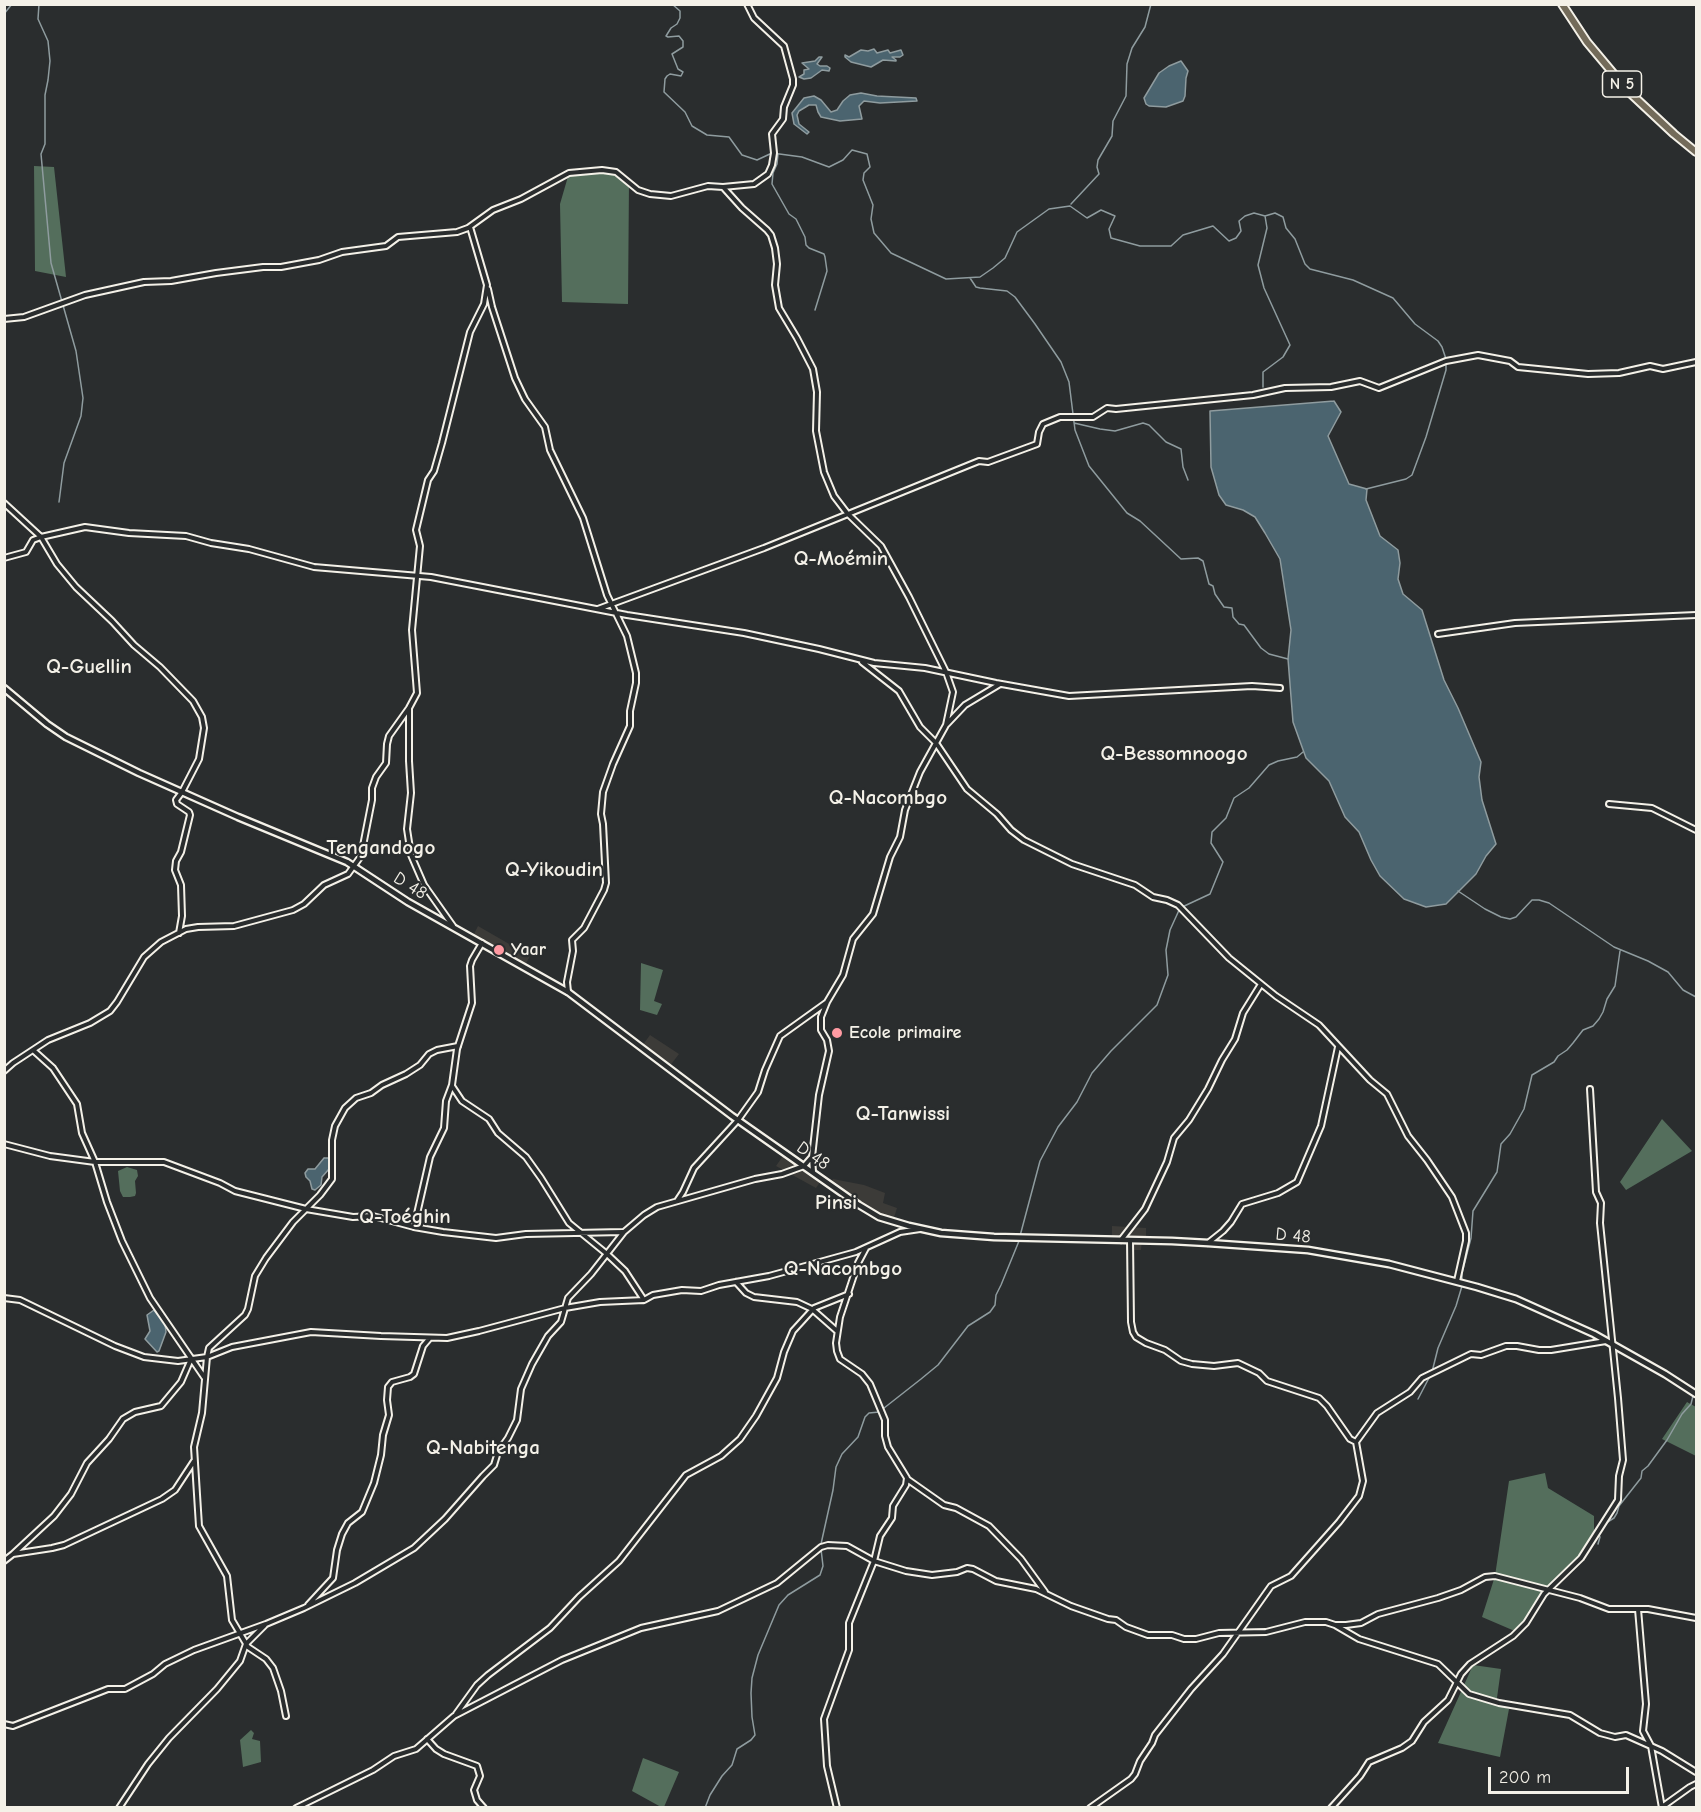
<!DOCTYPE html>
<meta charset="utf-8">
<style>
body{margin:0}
#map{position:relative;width:1701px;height:1812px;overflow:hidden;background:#2a2d2e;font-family:"Comic Neue",sans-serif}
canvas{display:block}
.frame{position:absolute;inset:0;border:6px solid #f4f1e8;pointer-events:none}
.scale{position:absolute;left:1488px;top:1767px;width:141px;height:27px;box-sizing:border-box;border:3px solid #f4f1e8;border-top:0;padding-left:8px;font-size:18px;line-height:21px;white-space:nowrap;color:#f4f1e8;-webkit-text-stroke:4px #2a2d2e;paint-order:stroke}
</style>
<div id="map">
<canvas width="1701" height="1812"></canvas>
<div class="frame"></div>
<div class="scale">200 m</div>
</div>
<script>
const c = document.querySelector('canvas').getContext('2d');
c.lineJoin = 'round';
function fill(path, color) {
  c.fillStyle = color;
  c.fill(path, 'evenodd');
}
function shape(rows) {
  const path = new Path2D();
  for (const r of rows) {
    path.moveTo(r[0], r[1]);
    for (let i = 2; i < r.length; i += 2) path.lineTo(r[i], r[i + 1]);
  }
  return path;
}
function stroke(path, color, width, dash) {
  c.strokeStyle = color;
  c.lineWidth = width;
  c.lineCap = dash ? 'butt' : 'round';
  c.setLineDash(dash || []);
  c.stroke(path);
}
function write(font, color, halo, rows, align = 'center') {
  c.font = font + ' "Comic Neue",sans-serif';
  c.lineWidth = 4.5;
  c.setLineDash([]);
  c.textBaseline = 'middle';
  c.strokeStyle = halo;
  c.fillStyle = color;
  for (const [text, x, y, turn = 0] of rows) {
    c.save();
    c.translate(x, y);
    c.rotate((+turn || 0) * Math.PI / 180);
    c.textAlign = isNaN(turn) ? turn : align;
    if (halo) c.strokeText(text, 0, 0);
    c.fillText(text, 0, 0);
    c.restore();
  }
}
fill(shape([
 [478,926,530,956,524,967,472,938],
 [650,1035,679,1054,669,1067,642,1046],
 [785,1153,822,1179,816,1188,776,1166],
 [833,1179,864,1185,885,1193,883,1203,897,1208,893,1221,879,1217,830,1184],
 [1112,1226,1146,1228,1146,1240,1142,1240,1141,1250,1130,1250,1130,1240,1112,1240]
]), '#3c3b38');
fill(shape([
 [34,166,54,167,66,277,35,271],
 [602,170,616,172,629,182,628,304,562,302,560,204,569,173],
 [641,963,663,970,654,1001,662,1004,657,1015,640,1010],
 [1662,1119,1692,1151,1626,1190,1620,1182],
 [127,1167,137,1170,138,1176,135,1181,136,1193,135,1196,130,1197,123,1197,120,1191,118,1171],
 [1687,1402,1696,1407,1696,1456,1662,1439],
 [1545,1473,1548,1488,1594,1516,1594,1539,1581,1558,1544,1594,1526,1623,1517,1632,1482,1617,1495,1576,1509,1481],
 [1473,1665,1501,1669,1496,1705,1509,1709,1500,1757,1438,1743],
 [251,1730,254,1733,252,1739,260,1741,261,1762,243,1767,240,1740],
 [643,1758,679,1772,664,1807,661,1807,632,1791]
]), '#546e5c');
const water = shape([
 [874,49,877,53,888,50,890,53,901,50,903,55,900,57,892,57,896,60,896,61,883,60,871,67,851,62,845,57,845,55,849,57,861,50,868,51,874,49],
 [819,57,822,57,817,64,820,66,827,66,830,68,829,71,822,70,811,78,804,79,799,77,804,74,804,70,809,69,802,63,815,61,819,57],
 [1181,61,1188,71,1186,78,1185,96,1183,101,1166,107,1149,106,1146,104,1144,98,1159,73,1169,66,1181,61],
 [861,93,877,96,916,98,917,101,880,103,864,101,859,106,862,119,840,121,821,117,818,112,816,105,809,105,799,111,797,115,799,124,809,132,807,134,794,124,792,113,804,98,814,96,821,100,831,112,837,110,843,101,850,95,861,93],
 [1334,401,1341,412,1328,436,1349,484,1367,489,1366,500,1380,536,1398,550,1400,563,1398,579,1403,594,1422,610,1444,680,1458,708,1481,762,1479,777,1482,800,1496,844,1486,856,1476,874,1446,904,1426,907,1404,899,1380,876,1371,860,1359,832,1345,817,1329,781,1306,758,1293,722,1288,659,1291,630,1280,559,1265,533,1255,517,1243,510,1226,505,1219,495,1211,467,1210,411,1334,401],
 [324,1158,329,1158,329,1169,322,1177,321,1185,315,1190,312,1189,310,1181,306,1177,305,1173,308,1169,315,1169,324,1158],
 [154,1310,165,1324,166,1332,159,1351,157,1352,145,1339,150,1331,147,1315,154,1310]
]);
fill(water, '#4b646f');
stroke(water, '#8f9c9f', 1.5);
stroke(shape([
 [39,4,38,19,48,41,50,61,48,80,45,95,45,144,41,154,51,263,76,351,83,398,81,416,64,463,59,502],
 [672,4,680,11,680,18,677,24,671,28,666,36,668,37,679,36,683,41,683,47,672,54,678,69,683,72,681,76,670,74,667,76,665,79,664,92,685,112,692,126,707,135,729,137,742,155,757,160,772,153,802,157,829,167,843,160,852,150,867,154,870,167,864,173,863,180,873,205,871,219,874,233,891,253,946,279,980,277,993,268,1005,258,1017,232,1049,209,1070,206,1087,218,1101,210,1115,216,1109,229,1111,238,1140,246,1171,246,1183,235,1213,226,1229,241,1236,238,1241,231,1239,221,1245,216,1254,213,1265,216,1267,228,1258,265,1264,288,1290,345,1283,357,1263,372,1263,387],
 [4,14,12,4],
 [778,154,777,164,773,173,772,184,789,214,796,219,805,237,806,245,809,248,824,254,825,257,827,271,815,310],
 [1071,204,1099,174,1097,167,1098,160,1112,136,1113,121,1126,96,1127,64,1132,48,1145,27,1151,4],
 [1265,216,1275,213,1283,217,1286,228,1295,239,1305,264,1310,269,1353,280,1393,298,1415,324,1438,341,1442,347,1446,359,1446,370,1426,437,1412,475,1406,479,1366,489],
 [970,278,976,287,980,288,1007,291,1015,297,1035,324,1061,362,1069,382,1075,430,1089,466,1127,513,1140,521,1181,559,1198,558,1203,561,1209,584,1213,586,1215,594,1224,607,1232,608,1233,617,1239,624,1244,625,1261,648,1269,654,1288,659],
 [1074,423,1100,429,1115,431,1143,423,1149,425,1166,442,1181,449,1183,467,1188,480],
 [1458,891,1485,909,1501,917,1510,919,1516,917,1532,900,1539,900,1549,903,1614,947,1648,961,1668,972,1683,990,1696,997],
 [1020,1236,1040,1161,1058,1127,1077,1102,1092,1073,1111,1051,1157,1005,1168,975,1166,950,1170,930,1180,908,1210,894,1223,862,1211,843,1212,832,1226,818,1234,798,1249,788,1269,765,1278,761,1297,757,1303,752],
 [1462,1281,1462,1273,1471,1238,1473,1211,1497,1172,1501,1144,1510,1134,1524,1109,1532,1075,1554,1062,1558,1056,1567,1050,1573,1043,1583,1030,1593,1026,1599,1019,1603,1012,1607,999,1615,986,1620,951],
 [1432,1372,1438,1348,1456,1306,1462,1286],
 [1418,1399,1430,1376],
 [1606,1523,1614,1518,1617,1513,1619,1506,1641,1478,1642,1471,1648,1466,1667,1440,1682,1414,1691,1404,1693,1396],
 [821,1544,833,1490,836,1467,842,1454,858,1437,865,1417,869,1413,879,1412,921,1379,938,1365,968,1326,990,1312,995,1305,996,1295,1001,1285,1019,1241],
 [1598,1544,1600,1537,1598,1533],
 [705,1808,710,1795,722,1776,732,1765,737,1749,751,1740,755,1735,752,1717,751,1693,752,1678,758,1655,779,1605,788,1595,820,1575,823,1566,821,1549]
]), '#8f9c9f', 1.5);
const minor = shape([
 [723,187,754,184,768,174,772,165,774,153,772,134,783,119,784,107,793,85,793,79,784,46,754,18,747,4],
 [488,289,492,307,515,378,525,399,545,427,550,450,583,518,607,595,627,636,636,673,636,683,630,711,630,726,613,764,603,792,601,814,603,824,606,883,604,890,584,928,572,940,573,951,567,982,568,992],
 [4,319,24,317,85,295,144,282,171,281,216,273,263,267,281,267,319,260,342,252,386,246,398,237,457,232,468,228,493,210,521,199,569,173,602,170,616,172,638,190,650,194,671,196,708,186,723,187,742,208,767,230,771,235,775,248,777,264,775,285,779,308,797,338,813,369,817,392,816,431,824,472,834,496,847,513,881,546,909,597,946,672,953,692,946,725,920,772,905,810,900,837,890,857,873,914,853,939,843,975,827,1002,821,1017,821,1030,827,1040,829,1051,819,1095,812,1157,813,1172],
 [4,503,41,537,57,564,76,587,112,621,134,645,160,667,193,701,202,717,204,728,199,759,182,792,176,800,177,804,189,812,190,815,181,852,176,861,175,870,181,885,182,916,179,933],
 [4,558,26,552,33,540,41,537,85,527,129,533,186,536,211,543,249,549,314,567,431,577,627,615,744,633,819,649,874,663,925,668,996,683,1069,696,1252,686,1280,688],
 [598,609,764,548,979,461,988,462,1037,444,1039,432,1043,424,1060,417,1093,417,1107,408,1116,409,1253,395,1285,388,1331,387,1360,381,1379,388,1446,361,1478,355,1510,361,1518,367,1588,374,1619,373,1650,366,1663,369,1696,362],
 [1438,634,1515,623,1696,615],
 [862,662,899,691,920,727,936,743,967,789,997,814,1011,830,1024,840,1072,864,1135,885,1153,897,1167,900,1178,905,1229,958,1276,996,1319,1025,1370,1080,1387,1094,1408,1136,1427,1160,1452,1197,1466,1233,1466,1241,1457,1281],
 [409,709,409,761,411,793,407,829,411,855,424,885,453,926],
 [947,724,965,705,1000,684],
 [1609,804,1652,808,1696,830],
 [33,1050,53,1068,77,1104,82,1133,95,1162,107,1202,122,1241,150,1298,204,1377],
 [4,1071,13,1063,48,1040,90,1023,110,1011,117,1002,144,957,161,942,186,929,198,927,234,926,293,910,304,904,324,885,348,874,361,856,372,800,372,788,376,777,386,763,387,744,389,736,409,708,417,693,412,630,420,546,416,530,428,480,434,471,442,443,470,332,484,304,487,285,470,227],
 [452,1086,462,1101,489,1119,498,1133,526,1157,541,1178,569,1223,607,1254,625,1271,644,1300],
 [4,1144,50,1156,95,1162,164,1162,220,1183,235,1191,306,1209,353,1217,373,1216,414,1227,443,1232,496,1238,526,1234,623,1232],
 [677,1201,683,1192,694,1168,738,1120,758,1092,765,1070,780,1036,826,1003],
 [414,1227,430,1157,444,1128,446,1101,452,1085,457,1049,472,1003,470,966,472,960,482,943],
 [1121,1240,1145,1209,1167,1162,1174,1138,1189,1120,1208,1089,1222,1060,1235,1039,1243,1013,1261,984],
 [1130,1240,1131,1322,1133,1332,1136,1337,1146,1343,1165,1350,1181,1361,1192,1364,1214,1366,1238,1363,1259,1373,1267,1381,1319,1398,1327,1406,1350,1439,1356,1442],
 [1208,1243,1223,1231,1231,1222,1242,1204,1278,1193,1297,1182,1321,1126,1338,1047],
 [736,1282,746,1293,754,1297,797,1302,812,1309,837,1331],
 [4,1298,20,1300,115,1346,144,1357,178,1361,207,1357,232,1347,311,1332,381,1336,447,1338,479,1331,565,1308,600,1302,644,1300,653,1295,682,1290,701,1291,719,1285,769,1276,856,1252,900,1232,920,1229],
 [907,1479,944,1505,956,1508,989,1526,1021,1559,1045,1592],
 [13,1554,54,1516,71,1494,87,1463,109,1439,123,1419,135,1412,161,1406,181,1382,191,1359],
 [4,1561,13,1554,52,1548,64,1545,162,1499,175,1490,194,1461],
 [308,1605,333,1578,337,1550,342,1534,348,1523,362,1512,374,1483,381,1455,383,1435,389,1415,387,1400,388,1387,392,1382,410,1377,414,1374,423,1346,429,1339],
 [1638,1609,1646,1704,1643,1731,1651,1746,1662,1808],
 [1336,1625,1346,1625,1361,1623,1378,1614,1438,1598,1461,1590,1485,1577,1495,1576,1580,1598,1609,1609,1648,1609,1696,1618],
 [456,1714,477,1685,488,1675,550,1628,579,1597,619,1561,686,1475,721,1456,740,1439,756,1416,777,1378,784,1352,793,1331,814,1308,849,1294],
 [286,1716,281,1691,273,1668,266,1659,248,1647,232,1620,227,1576,199,1526,194,1447,202,1413,207,1357,209,1348,245,1315,248,1309,255,1276,266,1258,293,1222,320,1195,332,1179,332,1140,335,1126,345,1108,356,1098,371,1093,382,1085,406,1074,420,1065,429,1054,437,1050,458,1046],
 [4,1724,13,1726,108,1689,125,1689,153,1674,165,1664,194,1650,266,1624,304,1608,355,1583,414,1548,445,1519,483,1476,494,1465,498,1452,508,1438,517,1420,521,1389,532,1364,548,1336,561,1322,568,1298,591,1274,624,1232,644,1215,657,1207,755,1179,782,1174,804,1166,811,1158],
 [427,1739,436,1749,444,1754,477,1766,480,1776,474,1790,477,1800,484,1808],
 [1662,1807,1690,1787,1696,1784],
 [119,1808,148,1764,169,1738,217,1689,240,1661,246,1644,265,1625],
 [296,1808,373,1770,394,1756,416,1749,454,1716,562,1660,641,1628,718,1611,777,1583,821,1547,828,1545,847,1546,874,1561,906,1571,932,1575,957,1572,967,1568,973,1569,996,1581,1036,1589,1071,1606,1108,1619,1116,1620,1126,1627,1148,1635,1172,1635,1184,1639,1196,1639,1219,1633,1266,1632,1305,1622,1326,1622,1335,1625,1359,1639,1438,1664,1469,1694,1499,1703,1570,1715,1600,1733,1615,1737,1626,1735,1662,1751,1696,1772],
 [837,1808,827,1766,824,1719,849,1650,849,1623,874,1561,880,1536,892,1518,893,1506,906,1485,907,1478,888,1447,885,1436,885,1420,870,1384,862,1374,840,1359,837,1351,836,1343,840,1317,858,1263,866,1248],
 [1090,1808,1131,1779,1135,1774,1140,1761,1152,1743,1155,1735,1191,1689,1223,1654,1271,1586,1291,1576,1339,1522,1359,1496,1363,1481,1356,1442,1377,1413,1410,1392,1422,1378,1471,1354,1481,1355,1506,1346,1517,1346,1539,1350,1551,1350,1606,1341],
 [1331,1808,1360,1776,1369,1762,1402,1748,1412,1741,1424,1722,1448,1700,1461,1674,1470,1664,1513,1636,1526,1623,1544,1594,1581,1558,1618,1500,1619,1476,1623,1460,1618,1398,1600,1223,1601,1203,1596,1192,1590,1089]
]);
const tertiary = shape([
 [4,688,47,724,66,737,139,773,238,817,347,862,408,902,568,992,732,1116,859,1205,879,1217,909,1226,941,1233,994,1237,1172,1241,1208,1243,1308,1250,1389,1264,1477,1287,1516,1299,1594,1334,1665,1374,1696,1394]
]);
const trunk = shape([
 [1562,4,1587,42,1628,91,1674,134,1696,152]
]);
stroke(minor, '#f4f1e8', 8);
stroke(tertiary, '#f4f1e8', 9);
stroke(trunk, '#f4f1e8', 10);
stroke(minor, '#2a2d2e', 4);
stroke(tertiary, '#2a2d2e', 4.5);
stroke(trunk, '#736b5a', 6);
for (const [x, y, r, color] of [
 [499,950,6,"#ff9aa2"],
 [837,1033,6,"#ff9aa2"]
]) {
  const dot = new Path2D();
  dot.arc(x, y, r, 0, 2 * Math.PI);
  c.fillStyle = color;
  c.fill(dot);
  stroke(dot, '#2a2d2e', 2);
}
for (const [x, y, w] of [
 [1622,84,39]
]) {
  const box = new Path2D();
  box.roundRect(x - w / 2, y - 13, w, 26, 4.5);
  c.fillStyle = '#2a2d2e';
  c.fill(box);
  stroke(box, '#f4f1e8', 1.5);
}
write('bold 16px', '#f4f1e8', null, [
 ["N 5",1622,84]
]);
write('18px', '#f4f1e8', '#2a2d2e', [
 ["D 48",410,886,32],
 ["D 48",813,1156,35],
 ["D 48",1293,1236,5]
]);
write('bold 18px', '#f4f1e8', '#2a2d2e', [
 ["Yaar",511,950],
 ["Ecole primaire",849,1033]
], 'left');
write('bold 21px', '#f4f1e8', '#2a2d2e', [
 ["Q-Moémin",841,559],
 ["Q-Guellin",89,667],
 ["Q-Bessomnoogo",1174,754],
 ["Q-Nacombgo",888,798],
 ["Tengandogo",381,848],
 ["Q-Yikoudin",554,870],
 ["Q-Tanwissi",903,1114],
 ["Pinsi",836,1203],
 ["Q-Toéghin",405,1217],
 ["Q-Nacombgo",843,1269],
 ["Q-Nabitenga",483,1448]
]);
</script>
